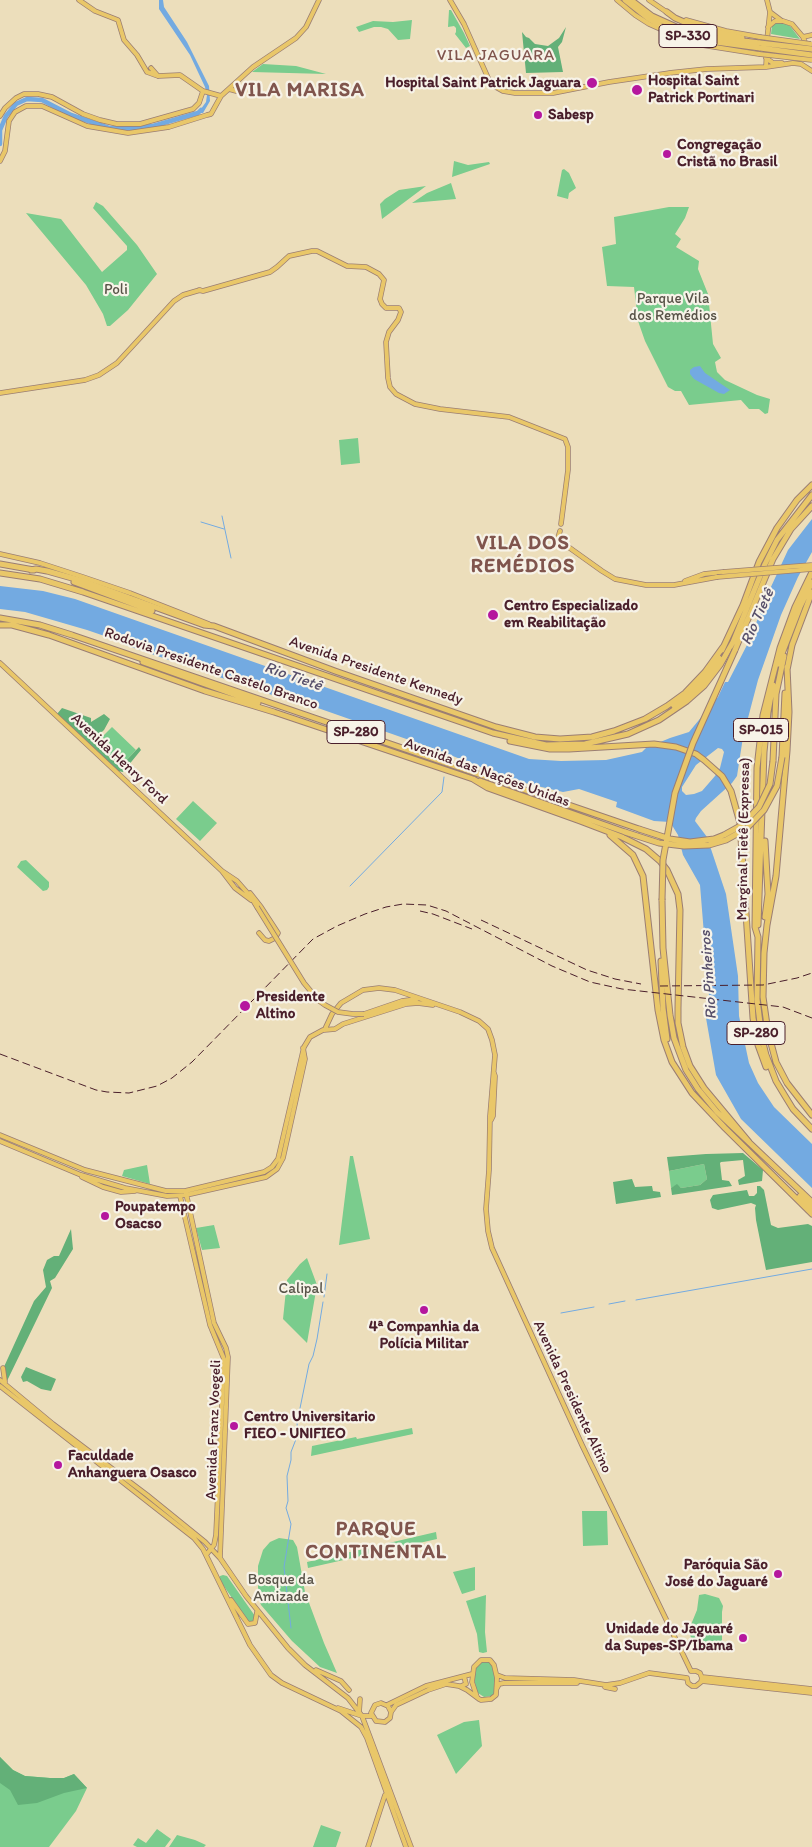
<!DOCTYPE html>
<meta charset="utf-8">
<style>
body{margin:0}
canvas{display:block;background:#ecdebb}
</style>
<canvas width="812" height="1847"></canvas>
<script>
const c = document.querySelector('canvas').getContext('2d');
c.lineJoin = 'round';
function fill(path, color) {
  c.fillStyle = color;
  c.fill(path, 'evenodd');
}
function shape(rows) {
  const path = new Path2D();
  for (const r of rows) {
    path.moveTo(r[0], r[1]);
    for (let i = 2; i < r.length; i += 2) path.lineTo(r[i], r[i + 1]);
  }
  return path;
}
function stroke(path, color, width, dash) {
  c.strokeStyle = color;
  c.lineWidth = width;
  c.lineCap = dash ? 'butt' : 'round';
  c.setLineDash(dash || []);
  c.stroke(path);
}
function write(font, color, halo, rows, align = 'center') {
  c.font = font + ' Itim,sans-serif';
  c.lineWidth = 4.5;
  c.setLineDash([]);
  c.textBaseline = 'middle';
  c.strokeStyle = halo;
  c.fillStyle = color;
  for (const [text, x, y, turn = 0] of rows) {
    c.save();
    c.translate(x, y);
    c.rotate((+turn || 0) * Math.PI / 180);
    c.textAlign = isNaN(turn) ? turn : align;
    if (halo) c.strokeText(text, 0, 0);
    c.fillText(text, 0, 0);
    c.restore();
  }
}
fill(shape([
 [449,10,451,10,464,33,470,46,466,48,455,34,456,32,456,28,454,26,448,27],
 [412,20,410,39,398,40,388,29,381,27,374,27,359,32,356,27,373,21,393,22],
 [783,22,790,26,800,39,771,34,772,26,775,23],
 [263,64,296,66,326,74,252,72],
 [454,161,468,165,489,162,490,164,452,177],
 [564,169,569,173,576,188,569,193,568,199,557,196,562,170],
 [451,183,456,199,412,203,427,193],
 [426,186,382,219,380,204,385,199,399,190],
 [96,202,103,206,137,245,157,274,128,310,110,326,107,326,103,314,86,285,26,213,61,219,102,272,127,250,127,246,93,208],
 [669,207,689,207,685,218,675,234,681,239,676,247,699,261,698,269,708,294,713,344,721,358,715,362,717,372,725,380,757,395,770,399,768,413,765,414,759,409,749,409,741,400,689,405,681,391,675,391,668,387,645,341,638,321,634,287,607,286,602,247,616,244,614,217],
 [358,438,360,463,341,465,339,440],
 [112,727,136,750,121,766,96,743],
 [193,801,217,823,200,841,176,819],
 [26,860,49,882,49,887,47,890,43,891,17,867,21,861],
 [350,1156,353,1156,370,1239,339,1245],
 [704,1164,707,1179,700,1185,681,1188,677,1185,671,1188,669,1171],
 [147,1165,150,1184,122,1176,124,1170],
 [214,1225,220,1248,202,1250,196,1228],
 [307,1258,317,1285,307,1343,283,1319,287,1280,300,1264],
 [412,1428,413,1434,311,1456,312,1446,356,1437,357,1439],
 [582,1511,607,1511,608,1545,583,1546],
 [436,1532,437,1539,308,1568,307,1562],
 [279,1538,293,1540,297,1547,305,1592,324,1643,337,1673,320,1667,292,1641,261,1605,258,1597,258,1566,263,1550,270,1542],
 [475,1567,475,1590,462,1594,453,1572],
 [223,1575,227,1576,255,1616,254,1621,248,1621,234,1601,219,1579,220,1576],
 [705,1594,719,1598,723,1606,722,1612,722,1640,720,1644,713,1649,696,1646,692,1642,690,1634,690,1627,697,1610,699,1595],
 [486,1595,485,1632,487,1652,483,1653,479,1652,477,1634,466,1601],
 [488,1660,492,1665,496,1675,495,1692,492,1696,484,1697,478,1693,476,1689,474,1677,475,1669,479,1662],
 [479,1720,482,1746,456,1774,437,1735,464,1722],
 [0,1757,13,1770,25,1776,50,1778,64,1778,74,1774,87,1788,76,1811,49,1847,0,1847],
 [321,1825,341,1832,336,1847,313,1847],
 [157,1829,171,1839,165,1847,137,1847,133,1845,138,1838,146,1843],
 [177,1835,195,1840,206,1845,204,1847,169,1847]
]), '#7acc8d');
fill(shape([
 [566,27,562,42,558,47,563,72,526,73,522,32,526,37,529,38,535,44,548,46,559,38],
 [62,708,91,718,91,722,104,714,110,719,104,730,92,741,120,767,139,747,141,750,123,772,118,771,57,714],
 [743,1153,763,1170,762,1181,739,1185,738,1180,745,1176,743,1160,721,1162,720,1163,722,1180,729,1181,732,1186,672,1195,671,1188,677,1184,681,1188,700,1185,707,1179,704,1164,669,1171,667,1157,706,1154],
 [632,1179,635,1187,652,1186,653,1191,660,1192,661,1197,616,1204,613,1182],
 [757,1186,760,1186,764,1190,771,1225,778,1228,808,1224,812,1226,812,1262,766,1270,756,1220,755,1208,756,1205,751,1203,718,1210,712,1208,710,1200,713,1195,747,1190,749,1196,754,1196,757,1193],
 [71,1229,73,1249,55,1278,50,1281,52,1288,7,1381,3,1369,34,1301,46,1287,43,1270,47,1260,54,1256,59,1256],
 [26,1367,56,1379,51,1391,41,1389,27,1381,23,1382,21,1377],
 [0,1757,13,1770,25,1776,50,1778,64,1778,74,1774,87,1788,64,1793,37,1803,18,1805,10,1790,0,1783]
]), '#63b078');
fill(shape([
 [159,0,163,0,164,7,187,42,209,86,210,101,203,113,198,113,206,102,207,95,205,87,190,55,159,9],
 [700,366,705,373,730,390,724,394,719,393,694,379,690,374,690,370,694,367],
 [812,519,812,552,798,577,781,615,758,680,743,737,737,776,732,783,701,811,696,818,695,821,707,837,726,894,738,976,739,1016,749,1063,758,1083,774,1107,812,1144,812,1188,741,1119,716,1075,706,1018,709,996,700,885,683,855,678,835,670,822,654,821,616,807,617,802,579,789,563,792,516,781,435,749,315,707,278,697,125,645,122,642,87,630,25,612,0,609,0,586,43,591,75,599,529,759,561,761,606,760,642,752,646,748,670,738,689,732,718,697,725,682,728,682,747,645,770,589,788,550],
 [718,748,722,749,724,752,720,768,715,776,702,791,694,794,686,795,682,791,682,787,696,765]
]), '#73aae1');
stroke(shape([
 [222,516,231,558],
 [201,522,224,529],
 [447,760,448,753],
 [350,886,442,792,444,777],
 [324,1297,327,1274],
 [636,1300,812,1269],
 [609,1304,625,1301],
 [561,1313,594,1307],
 [291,1628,284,1567,291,1524,286,1508,288,1501,287,1476,291,1460,291,1452,298,1434,297,1423,309,1364,313,1356,317,1339,323,1302]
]), '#73aae1', 1);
stroke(shape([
 [0,144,0,130,6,116,16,104,27,99,42,100,71,115,109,128,133,128,153,126,198,113,201,110]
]), '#73aae1', 4.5);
const major = shape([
 [79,0,95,11,118,20,124,40,137,55,147,72,158,76,180,75,203,91,221,96,253,67,296,38,306,27,319,0],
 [450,0,464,24,489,80,494,86,503,91,515,93,553,93,609,82,670,73],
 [617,0,635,15,649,24,685,40,702,45,759,54],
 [649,0,668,13],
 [767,0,770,12,767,40],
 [770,12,782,21],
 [686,20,726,31,760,37],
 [768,27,775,21,783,21,792,24,803,37,806,45],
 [803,37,812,35],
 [766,58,773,63,782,63],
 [766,67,767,47],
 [151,68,158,76],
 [669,73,707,69,766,67,793,63,801,64,812,71],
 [229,89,240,92],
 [0,116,5,108,16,98,24,94,38,94,52,97,83,114,100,120,117,124,140,124,193,109,199,103,203,91],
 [0,161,5,151,9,121,15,112,26,106,42,106,87,126,128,133,169,127,207,115,211,114,221,96],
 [199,290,203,291,270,272,277,267,289,256,312,251,317,251,347,266,366,267,379,274,384,280,380,299,382,304,386,308,399,308,401,312,398,320,389,332,386,342,388,378,390,387,396,394,415,404,440,409,509,417,565,439,568,447,568,470,561,524],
 [0,393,85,380,99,375,117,363,174,301,183,295,200,290],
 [560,531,558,538,560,541,602,571,615,579,646,585,674,585,717,577],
 [0,554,40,563,83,577,130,593,209,624],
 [685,581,704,574,723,572],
 [0,663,222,871],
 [250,893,261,907,278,933,275,938,269,941,265,940,259,933],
 [251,900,235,888,222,871,237,881,251,897,257,907],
 [364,1014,402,1001,417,999],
 [325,1029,332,1014,341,1003,363,990,379,988,395,990,460,1012,479,1021,488,1029,492,1040,495,1055,490,1116,489,1170,486,1209,488,1231,492,1248,582,1445,691,1671],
 [324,1030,335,1029,343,1024,406,1004,418,1003,433,1005],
 [491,1120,493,1116,495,1076,494,1073],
 [0,1135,85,1170,166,1191,185,1191,264,1172,272,1167,278,1159,304,1047,310,1037,323,1030],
 [0,1141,81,1175,125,1188,167,1196,186,1195,266,1177,277,1169,283,1158,305,1059,303,1048],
 [82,1177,103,1187,121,1192,135,1191],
 [186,1193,214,1323,226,1348,228,1357,220,1557],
 [180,1196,210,1325,224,1359,216,1535,214,1545,206,1555],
 [3,1368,5,1382],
 [0,1380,53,1424,147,1495,205,1542,220,1558,246,1596,288,1648],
 [0,1386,194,1538,203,1549,250,1645,271,1675,282,1683,341,1711,361,1727,367,1738,406,1847],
 [231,1600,248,1624,255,1623,257,1612],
 [289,1649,305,1665,348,1698,362,1716,411,1847],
 [316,1670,341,1681,349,1690],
 [497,1675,505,1678,574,1680,606,1685,620,1683,649,1673,687,1678],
 [702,1677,812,1689],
 [687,1678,688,1683,692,1686,696,1686,701,1682,702,1678,700,1673,696,1671,691,1671],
 [702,1681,812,1693],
 [461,1686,466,1684,464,1676],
 [605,1687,615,1689],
 [497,1688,499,1684,504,1683,577,1683],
 [387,1705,426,1686,472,1674],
 [338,1708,362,1716,372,1716],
 [391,1712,388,1706,381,1703,375,1705,371,1713,376,1721,385,1722,390,1718,391,1712,396,1705,428,1690,446,1684,459,1686,467,1690,479,1699,481,1700,491,1699,496,1695,497,1678,494,1665,490,1660,481,1660,474,1667,472,1682,477,1697],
 [359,1713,360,1699],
 [368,1847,385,1795]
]);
const highway = shape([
 [625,0,649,19,663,27,685,36,716,42,760,48],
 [631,0,652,16,683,30,704,36,760,43],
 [667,12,675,18,698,28,742,38],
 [0,564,34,570],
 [31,570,36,569,47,571,86,582,204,625,214,626,335,671,496,727,535,737,560,739,592,737,614,731,645,719,667,706,685,693,705,672,723,647],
 [812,572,795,607,780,648,763,715,757,768,755,927,758,937,757,999,762,1039,766,1055,776,1081,785,1096,793,1109,812,1129],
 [0,573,40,579,83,592,493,733,546,745,585,744,628,734,659,720,687,701,704,686,720,665,733,642,765,564,777,540,812,495],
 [74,582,152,611],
 [0,618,40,625,72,635,639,829],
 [0,625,12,625,49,635,205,691,274,712,473,779,488,788,580,821,622,837,646,849,660,861,667,870,678,894,680,910,678,1008,678,1023,683,1047,690,1066,704,1088,749,1142],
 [722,650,743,605,759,562,777,528,797,500,812,485],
 [735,650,773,559,791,529,812,506],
 [143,662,258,703],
 [778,664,800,607,812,582],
 [787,667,789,712,787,751,776,876,767,925,764,953,763,997,768,1032,776,1062,787,1083,812,1115],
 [787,670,792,645,812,592],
 [674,706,701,683,719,658],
 [510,741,550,749,569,749,654,744,676,747,696,754,704,760,722,776,731,791,740,823,753,1018,758,1045,766,1067],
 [782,757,785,693],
 [773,761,776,694,784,656],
 [480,781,625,832],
 [610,835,633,855,643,876,658,1010,664,1040,672,1062,692,1093,725,1128,812,1214],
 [765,841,768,894,765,917],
 [662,900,663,948,670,1015,674,1038,686,1070,698,1089,717,1112,812,1202],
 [758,925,764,752,768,712,773,685],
 [661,961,663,1008,667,1039],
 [800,1196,812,1208]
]);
stroke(major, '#9b7e73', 5.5);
stroke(highway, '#9b7e73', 7);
stroke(major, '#e9c769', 4);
stroke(highway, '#e9c769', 5);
stroke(shape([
 [420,911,433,914,472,929],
 [481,920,587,970,615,979,641,984],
 [660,986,763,985,797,978,812,973],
 [0,1054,96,1090,107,1092,129,1093,157,1086,172,1078,192,1062,313,939,337,926,365,914,386,907,403,904,427,905,446,911,552,966,590,982,622,989,783,1007,812,1018]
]), '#4a1f2b', 1, [8, 4]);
const majorBridge = shape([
 [760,37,811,44],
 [759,54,812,60],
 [723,572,812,565],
 [717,577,812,569],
 [257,907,304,983,318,1000,325,1005,338,1012,353,1014,364,1014]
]);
const highwayBridge = shape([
 [760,43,812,49],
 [760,48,812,55],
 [639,829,670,839,690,842,714,839,724,835,742,825,759,807,770,784,773,761],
 [625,832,659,843,684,846,709,845,726,840,746,829,764,810,777,786,782,757],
 [662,900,663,860,675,793,693,743,735,650]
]);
stroke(majorBridge, '#9b7e73', 5.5, []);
stroke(highwayBridge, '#9b7e73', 7, []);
stroke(majorBridge, '#e9c769', 4);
stroke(highwayBridge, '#e9c769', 5);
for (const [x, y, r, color] of [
 [592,83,6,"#b5179e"],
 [637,90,6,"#b5179e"],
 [538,115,5,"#b5179e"],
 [667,154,5,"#b5179e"],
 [493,615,6,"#b5179e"],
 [245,1006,6,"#b5179e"],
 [105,1216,5,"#b5179e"],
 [424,1310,5,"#b5179e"],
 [234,1426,5,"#b5179e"],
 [58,1465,5,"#b5179e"],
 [778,1574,5,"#b5179e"],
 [743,1638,5,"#b5179e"]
]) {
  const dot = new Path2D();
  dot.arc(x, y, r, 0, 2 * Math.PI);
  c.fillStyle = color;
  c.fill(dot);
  stroke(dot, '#f7f3e8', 2);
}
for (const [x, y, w] of [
 [688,36,58],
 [761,730,55],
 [356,732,58],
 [756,1033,58]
]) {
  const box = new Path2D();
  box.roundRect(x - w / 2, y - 11.5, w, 23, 4);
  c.fillStyle = '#f7f3e8';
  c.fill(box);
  stroke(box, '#4a1f2b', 1);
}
write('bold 14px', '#4a1f2b', null, [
 ["SP-330",688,36],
 ["SP-015",761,730],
 ["SP-280",356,732],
 ["SP-280",756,1033]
]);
write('bold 15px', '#4a1f2b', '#f7f3e8', [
 ["Hospital Saint",648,81],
 ["Patrick Portinari",648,98],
 ["Hospital Saint Patrick Jaguara",581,83,"right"],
 ["Sabesp",548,115],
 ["Congregação",677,145],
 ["Cristã no Brasil",677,162],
 ["Centro Especializado",504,606],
 ["em Reabilitação",504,623],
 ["Presidente",256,997],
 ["Altino",256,1014],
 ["Poupatempo",115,1207],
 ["Osacso",115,1224],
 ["4ª Companhia da",424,1327,"center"],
 ["Polícia Militar",424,1344,"center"],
 ["Centro Universitario",244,1417],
 ["FIEO - UNIFIEO",244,1434],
 ["Faculdade",68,1456],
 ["Anhanguera Osasco",68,1473],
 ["Paróquia São",768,1565,"right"],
 ["José do Jaguaré",768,1582,"right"],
 ["Unidade do Jaguaré",733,1629,"right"],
 ["da Supes-SP/Ibama",733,1646,"right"]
], 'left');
write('15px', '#585348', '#f7f3e8', [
 ["Poli",116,290],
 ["Parque Vila",673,299],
 ["dos Remédios",673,316],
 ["Calipal",301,1289],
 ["Bosque da",281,1580],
 ["Amizade",281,1597]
]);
write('15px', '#4a1f2b', '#f7f3e8', [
 ["Rodovia Presidente Castelo Branco",211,669,19],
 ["Avenida Presidente Kennedy",376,671,19],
 ["Avenida Henry Ford",119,759,43],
 ["Avenida das Nações Unidas",487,773,20],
 ["Marginal Tietê (Expressa)",744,839,-89],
 ["Avenida Presidente Altino",572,1397,65],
 ["Avenida Franz Voegeli",214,1430,-88]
]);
c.letterSpacing = '1px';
write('16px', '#80554d', '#f7f3e8', [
 ["VILA JAGUARA",496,56]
]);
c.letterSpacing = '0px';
write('italic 16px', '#58506b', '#f7f3e8', [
 ["Rio Tietê",758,617,-66],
 ["Rio Tietê",293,677,19],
 ["Rio Pinheiros",709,975,-94]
]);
c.letterSpacing = '1px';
write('bold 20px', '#80554d', '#f7f3e8', [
 ["VILA MARISA",300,91],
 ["VILA DOS",523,544],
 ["REMÉDIOS",523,567],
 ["PARQUE",376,1530],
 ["CONTINENTAL",376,1553]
]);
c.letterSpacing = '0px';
</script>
